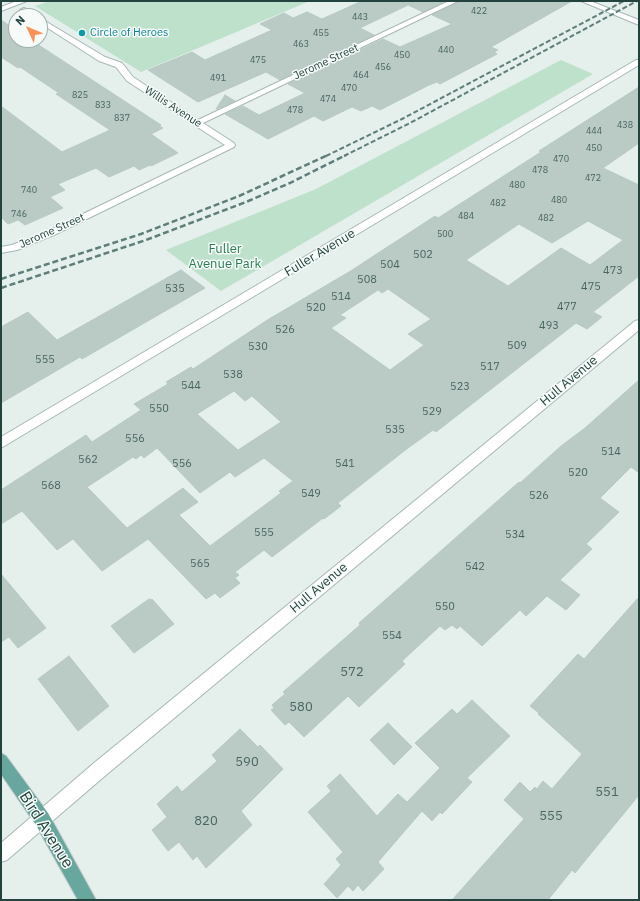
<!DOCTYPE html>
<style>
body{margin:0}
#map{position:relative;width:640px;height:901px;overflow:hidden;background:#e5efec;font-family:"IBM Plex Sans",sans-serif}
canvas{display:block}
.frame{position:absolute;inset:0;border:2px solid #22433e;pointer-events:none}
.north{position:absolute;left:8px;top:8px;width:40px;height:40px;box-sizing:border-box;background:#f6fbf9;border:1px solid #a1b1ae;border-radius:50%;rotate:314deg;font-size:11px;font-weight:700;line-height:16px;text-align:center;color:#22433e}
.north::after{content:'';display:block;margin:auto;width:14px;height:18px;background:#fa9158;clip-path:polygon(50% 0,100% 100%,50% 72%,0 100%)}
</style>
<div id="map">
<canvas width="640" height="901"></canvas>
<div class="frame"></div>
<div class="north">N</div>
</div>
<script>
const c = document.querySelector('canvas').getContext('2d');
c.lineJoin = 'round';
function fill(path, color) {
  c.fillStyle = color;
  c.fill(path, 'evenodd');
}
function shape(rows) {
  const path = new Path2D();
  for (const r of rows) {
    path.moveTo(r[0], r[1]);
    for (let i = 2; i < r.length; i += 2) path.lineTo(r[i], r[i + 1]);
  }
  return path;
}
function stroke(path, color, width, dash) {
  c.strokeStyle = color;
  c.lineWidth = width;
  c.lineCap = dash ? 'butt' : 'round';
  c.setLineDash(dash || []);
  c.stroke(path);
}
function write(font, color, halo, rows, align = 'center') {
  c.font = font + ' "IBM Plex Sans",sans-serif';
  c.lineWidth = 3;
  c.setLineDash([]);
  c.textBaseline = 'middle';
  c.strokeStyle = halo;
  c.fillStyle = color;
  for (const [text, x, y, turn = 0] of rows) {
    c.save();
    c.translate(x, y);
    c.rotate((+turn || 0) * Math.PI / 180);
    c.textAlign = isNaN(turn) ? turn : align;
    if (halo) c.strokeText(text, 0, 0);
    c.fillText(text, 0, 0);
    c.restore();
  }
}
fill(shape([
 [50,1,310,1,141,72,35,6],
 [561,60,593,74,221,291,166,250,316,189]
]), '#bde1cb');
const building = shape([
 [362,1,446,1,423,12,408,5,360,28,374,35,280,80,266,72,198,102,148,70,192,52,205,60,272,30,260,24,284,13,293,18,307,12,322,19,362,1],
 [459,1,572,1,491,47,498,50,494,52,497,54,440,84,437,82,429,85,380,110,372,106,361,111,352,107,323,121,314,116,268,139,225,114,243,106,259,115,305,93,288,84,383,39,400,47,452,24,432,15,459,1],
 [1,20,16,30,16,40,31,40,161,125,159,126,163,128,151,134,178,153,151,166,150,165,139,170,134,166,109,177,96,168,58,184,65,190,50,197,63,208,25,225,18,220,8,224,1,217,1,106,62,152,110,130,56,94,59,93,20,67,18,68,1,57,1,20],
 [639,87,639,143,603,168,639,185,639,276,593,312,602,317,587,329,576,323,436,432,433,430,404,451,338,503,341,506,324,519,323,518,272,557,264,550,235,572,239,575,235,578,240,583,220,598,215,593,206,599,148,539,102,571,73,539,57,550,22,511,1,524,1,490,86,435,92,442,141,410,134,404,168,384,166,382,191,367,193,369,269,319,349,272,435,216,438,218,541,152,539,151,639,87],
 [588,221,623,240,590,265,561,248,508,286,466,260,519,224,552,243,588,221],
 [388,289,431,319,408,334,424,345,390,370,331,328,346,318,340,315,378,290,382,293,388,289],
 [234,391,245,401,252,396,281,422,238,450,197,414,234,391],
 [157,448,200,493,230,472,235,477,264,458,293,481,279,491,281,493,210,546,179,515,198,502,183,488,127,528,87,487,133,457,136,459,141,455,144,458,157,448],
 [225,95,235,101,217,109,216,109,225,95],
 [181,270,205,288,82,359,80,357,1,403,1,327,28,312,57,340,181,270],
 [639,380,639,473,631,467,600,498,619,512,586,544,592,549,560,580,580,595,566,610,547,596,526,616,520,610,482,646,460,626,457,629,452,625,445,630,440,626,402,661,405,664,359,707,348,696,304,737,289,722,285,725,271,710,274,708,272,705,285,694,283,692,360,625,359,623,519,482,520,483,561,446,585,428,639,380],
 [1,574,46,628,18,648,9,637,1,642,1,574],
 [639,597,639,795,575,873,572,870,548,900,452,900,524,819,504,800,520,782,530,792,535,787,537,789,543,781,552,789,582,754,538,714,539,713,530,706,578,654,584,659,639,597],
 [149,599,150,600,152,599,174,624,134,653,111,626,149,599],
 [69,656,109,706,78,731,38,679,69,656],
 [472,700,510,736,467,778,472,782,442,814,440,812,432,821,422,811,378,862,384,869,363,891,358,885,353,891,348,886,337,898,324,884,341,865,336,859,343,852,308,812,331,791,327,786,340,774,377,816,398,794,407,802,440,768,415,743,452,709,457,714,472,700],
 [388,723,412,747,394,765,370,740,388,723],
 [240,729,258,747,260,745,283,769,241,811,252,825,206,868,197,856,193,860,179,842,168,851,152,830,167,817,157,804,177,786,182,792,217,761,212,755,240,729]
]);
fill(building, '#bacac5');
stroke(building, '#b7c9c4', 1);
const minor = shape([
 [17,1,27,1,1,11,1,7,17,1],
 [449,1,458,1,203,123,234,143,235,145,234,147,54,235,17,250,1,253,1,247,12,245,48,231,225,145,127,81,116,67,99,61,40,23,40,18,105,57,122,63,133,77,198,120,449,1],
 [581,1,590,1,639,20,639,25,581,1],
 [24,8,26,9,37,16,28,16,20,10,24,8],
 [636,60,639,60,639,65,1,448,1,437,636,60],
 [639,320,639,330,106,775,7,860,1,862,1,843,94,763,635,321,639,320]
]);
const major = shape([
 [1,753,6,756,48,813,96,900,78,900,36,825,1,774,1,753]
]);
stroke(minor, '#a7b8b4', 2);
stroke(major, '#c1cac9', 2);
fill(minor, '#fff');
fill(major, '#67a79e');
stroke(shape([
 [326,156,402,119,624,1],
 [344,156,410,123,637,1]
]), '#5d7e79', 2, [5, 2.5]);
stroke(shape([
 [1,279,141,234,239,196,328,155],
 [1,288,146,240,246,202,290,183,346,155]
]), '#5d7e79', 2.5, [6, 3]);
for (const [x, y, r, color] of [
 [82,33,4,"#0f9aa8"]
]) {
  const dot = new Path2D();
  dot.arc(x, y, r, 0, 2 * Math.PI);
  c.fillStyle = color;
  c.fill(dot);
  stroke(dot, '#f6fbf9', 1.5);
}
write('9px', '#486560', null, [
 ["422",479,11],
 ["443",360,17],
 ["455",321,33],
 ["463",301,44],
 ["440",446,50],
 ["450",402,55],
 ["475",258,60],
 ["456",383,67],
 ["464",361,75],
 ["491",218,78],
 ["470",349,88],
 ["825",80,95],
 ["474",328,99],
 ["833",103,105],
 ["478",295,110],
 ["837",122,118],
 ["438",625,125],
 ["444",594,131],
 ["450",594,148],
 ["470",561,159],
 ["478",540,170],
 ["472",593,178],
 ["480",517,185],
 ["740",29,190],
 ["480",559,200],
 ["482",498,203],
 ["746",19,214],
 ["484",466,216],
 ["482",546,218],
 ["500",445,234]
]);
write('11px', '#0d838f', '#f6fbf9', [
 ["Circle of Heroes",90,33]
], 'left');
write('11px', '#22433e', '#f6fbf9', [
 ["Jerome Street",326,62,-25],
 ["Willis Avenue",173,107,33],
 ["Jerome Street",52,231,-24]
]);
write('11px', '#486560', null, [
 ["502",423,255],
 ["504",390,265],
 ["473",613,271],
 ["508",367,280],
 ["475",591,287],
 ["535",175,289],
 ["514",341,297],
 ["477",567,307],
 ["520",316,308],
 ["493",549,326],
 ["526",285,330],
 ["509",517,346],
 ["530",258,347],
 ["555",45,360],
 ["517",490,367],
 ["538",233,375],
 ["544",191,386],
 ["523",460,387],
 ["550",159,409],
 ["529",432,412],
 ["535",395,430],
 ["556",135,439],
 ["514",611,452],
 ["562",88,460],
 ["556",182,464],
 ["541",345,464],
 ["520",578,473],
 ["568",51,486],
 ["549",311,494],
 ["526",539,496],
 ["555",264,533],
 ["534",515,535],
 ["565",200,564],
 ["542",475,567],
 ["550",445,607],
 ["554",392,636]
]);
write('13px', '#2a7d53', '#f6fbf9', [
 ["Fuller",225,249],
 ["Avenue Park",225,264]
]);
write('13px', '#22433e', '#f6fbf9', [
 ["Fuller Avenue",320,253,-31],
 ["Hull Avenue",569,381,-40],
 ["Hull Avenue",319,588,-40]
]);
write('13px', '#486560', null, [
 ["572",352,672],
 ["580",301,707],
 ["590",247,762],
 ["551",607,792],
 ["555",551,816],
 ["820",206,821]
]);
write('16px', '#22433e', '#f6fbf9', [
 ["Bird Avenue",46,830,58]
]);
</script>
